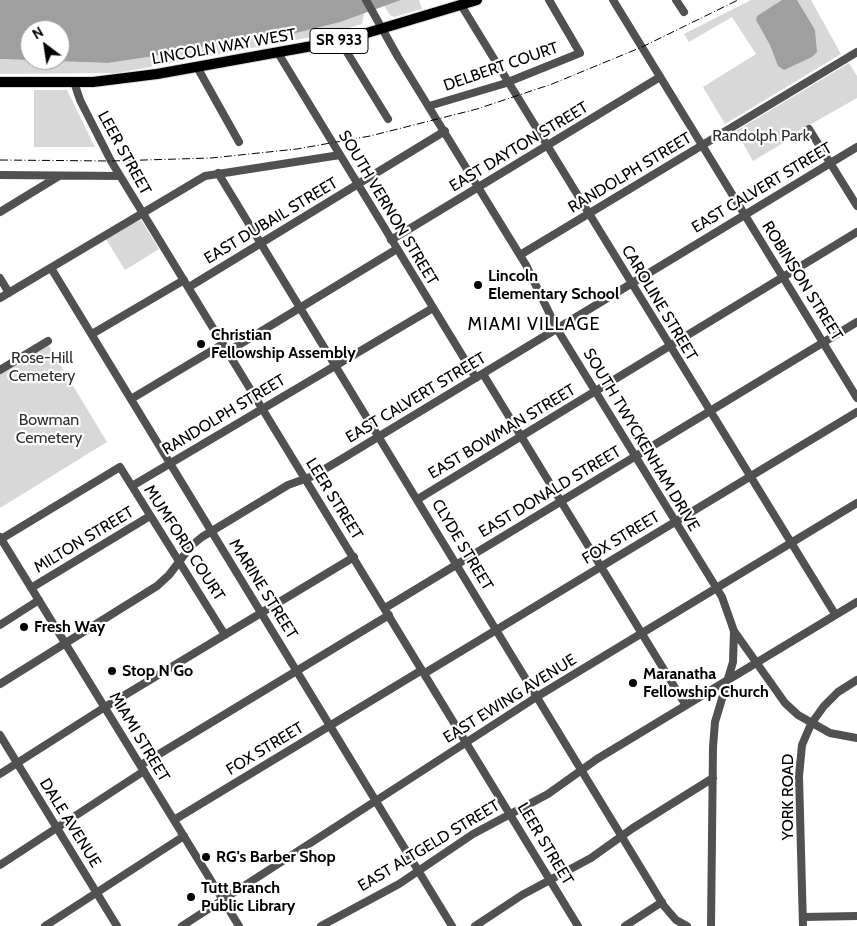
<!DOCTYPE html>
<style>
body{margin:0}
#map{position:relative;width:857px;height:926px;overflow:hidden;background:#fff;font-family:Cabin,sans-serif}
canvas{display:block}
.north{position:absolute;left:20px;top:20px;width:50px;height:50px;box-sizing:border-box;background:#fff;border:1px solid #999;border-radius:50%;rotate:329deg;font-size:14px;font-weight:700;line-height:20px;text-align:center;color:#000}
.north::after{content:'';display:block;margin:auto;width:18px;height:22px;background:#000;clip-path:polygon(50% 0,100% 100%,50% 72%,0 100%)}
</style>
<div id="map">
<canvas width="857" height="926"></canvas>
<div class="north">N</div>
</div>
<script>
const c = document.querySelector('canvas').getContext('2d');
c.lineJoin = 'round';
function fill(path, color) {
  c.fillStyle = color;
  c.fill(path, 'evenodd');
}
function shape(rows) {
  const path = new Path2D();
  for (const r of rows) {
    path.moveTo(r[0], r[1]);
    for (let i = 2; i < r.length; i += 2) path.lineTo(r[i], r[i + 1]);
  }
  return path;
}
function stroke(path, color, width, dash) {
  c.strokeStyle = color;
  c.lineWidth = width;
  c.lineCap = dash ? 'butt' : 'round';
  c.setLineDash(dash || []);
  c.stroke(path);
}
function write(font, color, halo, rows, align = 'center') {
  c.font = font + ' Cabin,sans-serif';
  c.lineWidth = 4.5;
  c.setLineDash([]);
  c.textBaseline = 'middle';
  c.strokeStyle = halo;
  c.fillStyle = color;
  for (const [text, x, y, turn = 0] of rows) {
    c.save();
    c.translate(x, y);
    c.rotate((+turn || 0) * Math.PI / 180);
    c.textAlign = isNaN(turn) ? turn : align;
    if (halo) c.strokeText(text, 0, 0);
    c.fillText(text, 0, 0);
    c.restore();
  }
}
fill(shape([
 [401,0,419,0,422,9,394,17,390,15,384,6],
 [751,0,811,0,841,54,725,124,703,87,756,54,732,17,689,42,684,34],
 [364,13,362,24,328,34,117,73,0,74,0,59,109,63,175,53,229,40,288,35],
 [849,63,857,76,857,98,799,131,798,134,753,161,736,131],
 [34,90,67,90,95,147,34,147],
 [140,218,159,249,125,270,106,239],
 [47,345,49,346,107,442,0,508,0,374]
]), '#d8d8d8');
fill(shape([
 [0,0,401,0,340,22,288,35,229,40,175,53,108,63,0,59],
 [30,30,60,30,60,60,30,60],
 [782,0,797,0,815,30,817,52,812,57,784,70,778,66,770,45,756,20,757,16]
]), '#9f9f9f');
const major = shape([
 [0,82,93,82,157,74,340,41,477,0]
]);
stroke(major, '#dbdbdb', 12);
stroke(shape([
 [366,0,398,57,526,265,557,329,722,597,734,631,785,703,798,715,830,733,857,738],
 [613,0,857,398],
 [676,0,684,12],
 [461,5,835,614],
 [340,41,388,119],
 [278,53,476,378],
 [197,67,239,142],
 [74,82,80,100,111,161,578,926],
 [429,106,503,84,580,53,549,0],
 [809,129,857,206],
 [218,173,664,906,676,920,687,926],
 [0,175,120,176],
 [0,212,59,176],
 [391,240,660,77],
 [520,255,857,52],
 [51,268,452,926],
 [0,278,9,293],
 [189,287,445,131],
 [0,298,205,176,340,155],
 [92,334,184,280],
 [227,352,397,249],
 [0,370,48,341],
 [483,374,685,704],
 [131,399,223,344],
 [132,486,433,308],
 [418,499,857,232],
 [0,537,239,926],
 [1,539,120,467,225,635],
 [31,588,150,516],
 [385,608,857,322],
 [0,625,39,600],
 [425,673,857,412],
 [0,684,157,586,169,575,191,546,202,537,288,485,313,476,340,460,857,147],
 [0,735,117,926],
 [141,765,389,615],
 [0,774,105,707,354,557],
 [174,820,422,670],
 [0,865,144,771],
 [804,917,857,916],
 [45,926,184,836],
 [182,926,538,696,857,503],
 [321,926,399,884,473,834,548,794,597,759,857,602],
 [475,926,522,895,591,858,633,828,713,778],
 [625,926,662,902],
 [711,926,713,747,715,722,733,662,734,631],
 [803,926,799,776,802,745,811,724,824,706,838,692,857,680]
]), '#515151', 8);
stroke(major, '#000', 10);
stroke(shape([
 [0,160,111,161,211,158,297,149,370,136,477,109,552,84,642,47,738,0]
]), '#000', 1, [8, 2.5, 1, 2.5]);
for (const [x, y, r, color] of [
 [478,285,5,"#000"],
 [201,344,5,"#000"],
 [24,627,5,"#000"],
 [112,671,5,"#000"],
 [633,683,5,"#000"],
 [206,857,5,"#000"],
 [191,897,5,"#000"]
]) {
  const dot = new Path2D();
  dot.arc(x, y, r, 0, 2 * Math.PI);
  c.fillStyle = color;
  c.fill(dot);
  stroke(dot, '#fff', 2);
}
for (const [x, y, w] of [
 [339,41,58]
]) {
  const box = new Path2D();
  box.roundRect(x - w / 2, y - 12.5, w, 25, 4);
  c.fillStyle = '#fff';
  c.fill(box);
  stroke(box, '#000', 1);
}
write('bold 15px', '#000', null, [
 ["SR 933",339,41]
]);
write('16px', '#000', '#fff', [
 ["LINCOLN WAY WEST",224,47,-10],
 ["DELBERT COURT",501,67,-19],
 ["EAST DAYTON STREET",519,147,-31],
 ["LEER STREET",124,153,61],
 ["RANDOLPH STREET",630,173,-31],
 ["EAST CALVERT STREET",762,188,-31],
 ["SOUTH VERNON STREET",388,208,59],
 ["EAST DUBAIL STREET",271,221,-31],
 ["ROBINSON STREET",802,281,58],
 ["CAROLINE STREET",659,303,59],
 ["EAST CALVERT STREET",416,398,-31],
 ["RANDOLPH STREET",224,415,-31],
 ["EAST BOWMAN STREET",502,432,-31],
 ["SOUTH TWYCKENHAM DRIVE",641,440,59],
 ["EAST DONALD STREET",550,492,-31],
 ["LEER STREET",334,499,58],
 ["FOX STREET",621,538,-31],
 ["MILTON STREET",84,540,-31],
 ["MUMFORD COURT",184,543,57],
 ["CLYDE STREET",462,545,59],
 ["MARINE STREET",263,589,58],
 ["EAST EWING AVENUE",510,699,-32],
 ["MIAMI STREET",139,737,59],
 ["FOX STREET",265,749,-31],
 ["YORK ROAD",788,797,-90],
 ["DALE AVENUE",70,823,58],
 ["LEER STREET",545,844,59],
 ["EAST ALTGELD STREET",429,846,-31]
]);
write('16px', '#2f2f2f', '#fff', [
 ["Randolph Park",761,136],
 ["Rose-Hill",42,358],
 ["Cemetery",42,376],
 ["Bowman",49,420],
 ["Cemetery",49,438]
]);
write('bold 16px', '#000', '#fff', [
 ["Lincoln",488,276],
 ["Elementary School",488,294],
 ["Christian",211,335],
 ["Fellowship Assembly",211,353],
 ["Fresh Way",34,627],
 ["Stop N Go",122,671],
 ["Maranatha",643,674],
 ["Fellowship Church",643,692],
 ["RG's Barber Shop",216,857],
 ["Tutt Branch",201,888],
 ["Public Library",201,906]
], 'left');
c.letterSpacing = '1px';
write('18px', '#000', '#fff', [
 ["MIAMI VILLAGE",534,325]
]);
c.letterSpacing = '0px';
</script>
